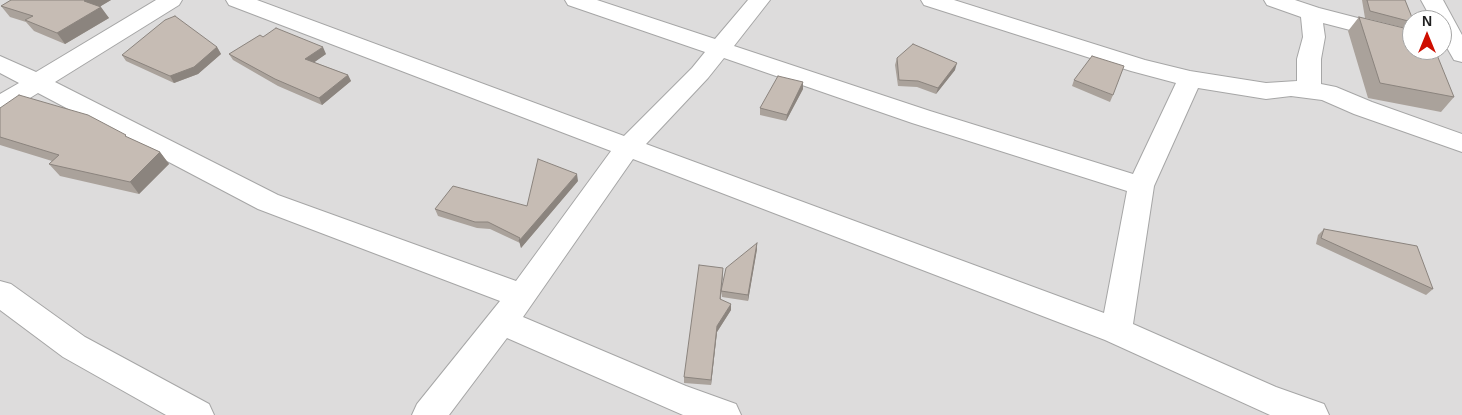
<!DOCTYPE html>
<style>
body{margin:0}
#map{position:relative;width:1462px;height:415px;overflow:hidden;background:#f1ede5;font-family:Helvetica,sans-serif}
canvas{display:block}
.north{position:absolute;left:1402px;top:10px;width:50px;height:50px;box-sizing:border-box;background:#fff;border:1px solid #a5a5a5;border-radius:50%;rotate:0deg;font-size:14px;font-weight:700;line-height:20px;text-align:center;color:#1f1f1f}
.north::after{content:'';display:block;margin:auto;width:18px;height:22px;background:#ce0e00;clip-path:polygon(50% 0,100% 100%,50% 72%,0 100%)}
</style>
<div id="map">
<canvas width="1462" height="415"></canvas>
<div class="north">N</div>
</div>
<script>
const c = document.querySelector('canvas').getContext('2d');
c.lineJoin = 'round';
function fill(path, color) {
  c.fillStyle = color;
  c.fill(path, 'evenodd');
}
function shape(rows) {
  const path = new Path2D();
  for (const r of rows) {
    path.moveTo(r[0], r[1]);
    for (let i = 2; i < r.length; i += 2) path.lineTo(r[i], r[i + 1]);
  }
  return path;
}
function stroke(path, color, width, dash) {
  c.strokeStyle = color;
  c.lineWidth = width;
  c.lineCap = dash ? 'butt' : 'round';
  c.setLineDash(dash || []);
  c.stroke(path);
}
fill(shape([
 [0,0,1462,0,1462,415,0,415],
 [1412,20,1442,20,1442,50,1412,50]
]), '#dddcdc');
const minor = shape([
 [156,0,182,0,179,5,55,82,278,195,516,281,611,151,229,5,226,0,257,0,624,136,692,68,705,52,568,5,565,0,597,0,715,39,748,0,770,0,734,46,930,111,1133,174,1176,83,1131,71,924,5,921,0,954,0,1145,60,1190,71,1266,83,1297,81,1297,59,1303,37,1301,17,1267,5,1264,0,1295,0,1319,8,1412,32,1412,46,1323,23,1325,37,1321,59,1321,84,1336,87,1372,102,1462,134,1462,152,1354,114,1322,100,1291,96,1266,99,1198,88,1154,186,1133,324,1276,387,1324,404,1329,415,1270,415,1105,340,633,159,523,317,686,386,736,404,741,415,683,415,507,338,449,415,412,415,417,404,500,301,258,209,38,93,9,111,0,113,0,94,19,83,0,73,0,56,36,72,156,0],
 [724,58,912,123,1127,191,1104,313,646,144,708,78,724,58],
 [1421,0,1443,0,1462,35,1462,62,1454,60,1442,39,1442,20,1432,20,1421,0],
 [0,281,11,284,85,337,209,404,214,415,166,415,63,357,0,310,0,281]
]);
stroke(minor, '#a6a6a6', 2);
fill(minor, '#fff');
fill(shape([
 [11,0,111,0,99,7,109,18,65,44,34,31,26,22,10,17,1,6],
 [1362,0,1405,0,1412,20,1412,25,1409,29,1365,18],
 [1359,17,1454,97,1441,112,1368,98,1348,31],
 [263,37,326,54,314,62,348,75,351,81,322,105,278,86,233,60,229,54],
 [217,47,221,54,198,74,174,83,126,61,122,55],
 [897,58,955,70,936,94,917,87,898,86,895,65],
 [1074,80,1113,95,1110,102,1072,86],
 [803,82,803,89,786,121,760,115,760,108],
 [0,108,129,138,160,152,169,164,139,194,60,176,49,164,52,161,0,145],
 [578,181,521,248,520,243,490,229,477,228,438,216,435,209,527,206],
 [1324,229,1433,289,1426,295,1316,244,1318,235],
 [757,243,757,249,748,301,722,297,721,291],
 [723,268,720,300,731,310,717,332,711,385,684,383,684,377]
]), '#aaa29b');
fill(shape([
 [85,0,111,0,91,12,84,1],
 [101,7,109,18,65,44,57,33],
 [217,47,221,54,198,74,174,83,170,76],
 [323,47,326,54,309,66,305,59],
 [957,63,955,70,936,94,938,88],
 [348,75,351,81,322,105,319,98],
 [803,82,803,89,786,121,787,115],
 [160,152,169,164,139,194,130,182],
 [577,174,578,181,521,248,519,241],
 [757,243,757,249,748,301,748,295],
 [723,268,723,274,720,305,720,299],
 [731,304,731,310,717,332,711,385,711,380,717,326]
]), '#8b847e');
const building = shape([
 [11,0,85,0,84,1,101,7,57,33,25,20,33,16,1,6,11,0],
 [1367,0,1405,0,1413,20,1412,20,1412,22,1370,11,1367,0],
 [175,16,217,47,194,67,170,76,122,55,165,20,175,16],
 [1359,17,1412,30,1412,50,1435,50,1454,97,1380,83,1359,17],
 [276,28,323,47,305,59,348,75,319,98,275,79,229,54,260,35,263,37,276,28],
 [913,44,957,63,938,88,918,81,899,80,897,58,913,44],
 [1092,56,1124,66,1113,95,1074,80,1092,56],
 [778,76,803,82,787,115,760,108,778,76],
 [19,95,88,115,126,135,125,136,160,152,130,182,49,164,59,155,0,137,0,108,19,95],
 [538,159,577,174,519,241,520,238,488,222,475,222,435,209,453,186,527,206,538,159],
 [1324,229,1417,246,1433,289,1321,238,1324,229],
 [757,243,748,295,721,291,726,268,757,243],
 [699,265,723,268,720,299,731,304,717,326,711,380,684,377,699,265]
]);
fill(building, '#c6bcb4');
stroke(building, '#8b847e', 1);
</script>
